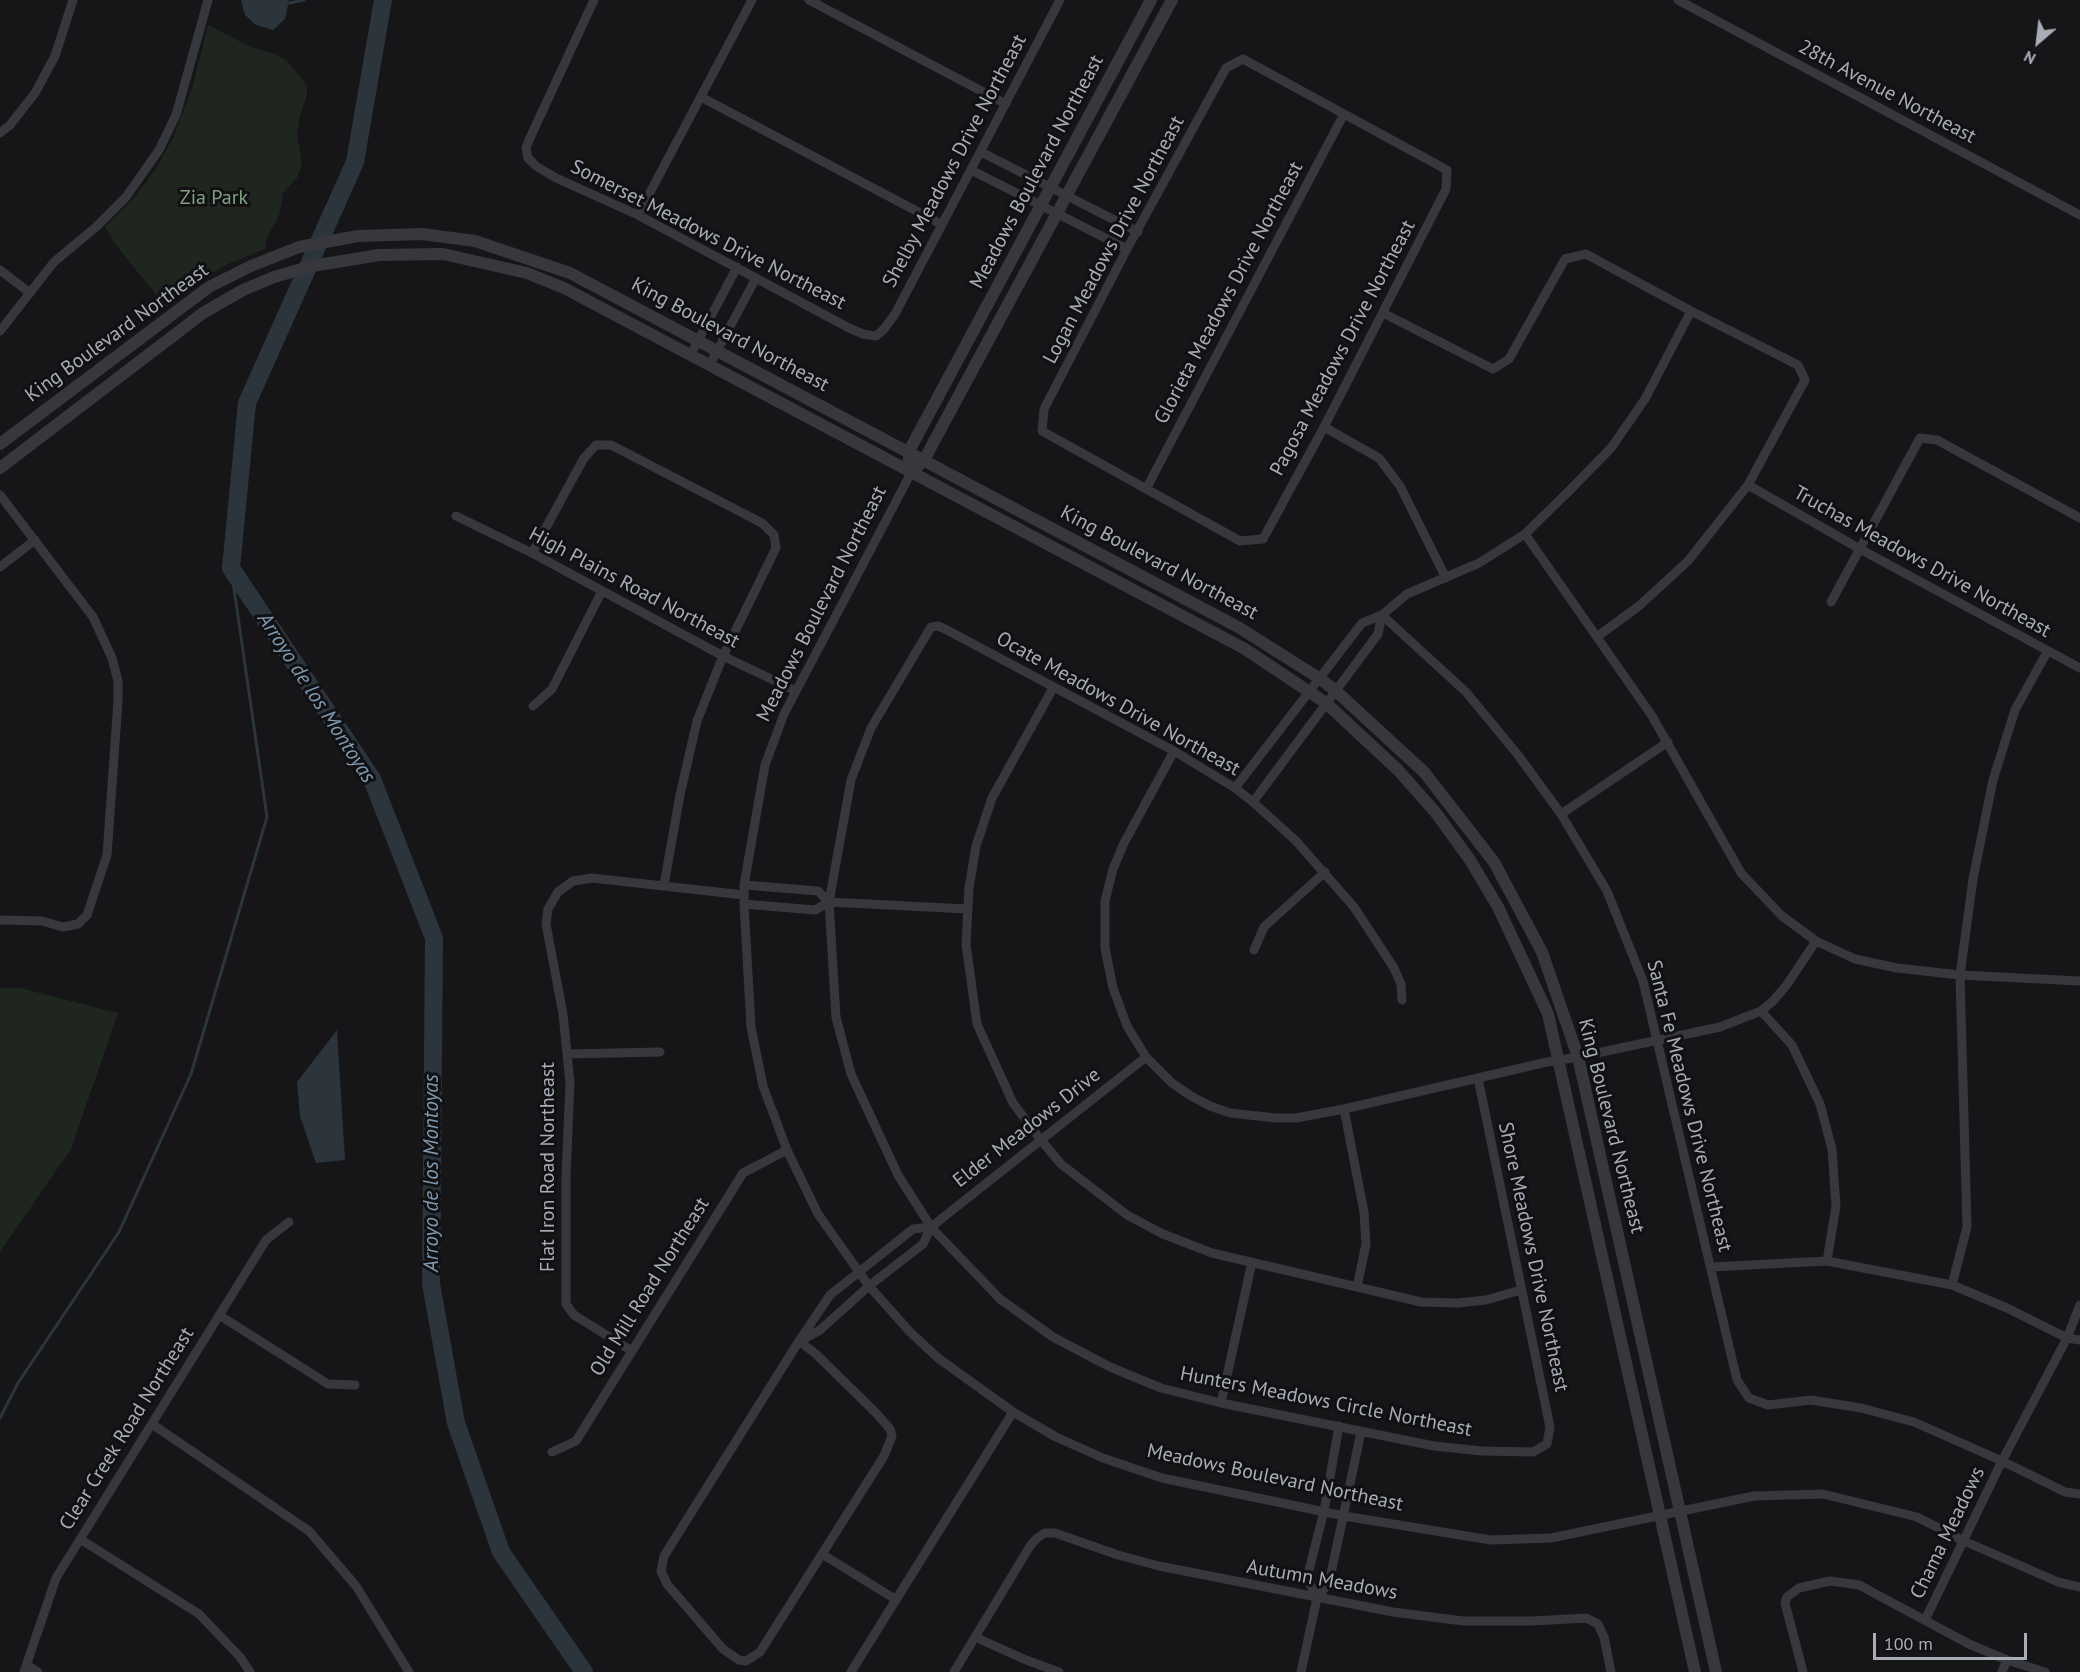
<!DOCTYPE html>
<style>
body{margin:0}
#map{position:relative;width:2080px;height:1672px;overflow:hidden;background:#161618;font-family:"PT Sans",sans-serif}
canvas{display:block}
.north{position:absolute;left:2008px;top:12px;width:60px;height:60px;-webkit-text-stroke:4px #111113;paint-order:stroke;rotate:208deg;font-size:16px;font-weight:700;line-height:24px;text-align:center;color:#a8adb8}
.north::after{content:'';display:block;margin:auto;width:21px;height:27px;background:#a8adb8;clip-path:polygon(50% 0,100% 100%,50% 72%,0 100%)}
.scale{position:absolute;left:1873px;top:1633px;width:154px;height:27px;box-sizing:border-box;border:3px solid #a8adb8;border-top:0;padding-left:8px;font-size:18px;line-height:21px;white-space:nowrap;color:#a8adb8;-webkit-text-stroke:4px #111113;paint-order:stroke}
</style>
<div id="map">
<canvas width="2080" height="1672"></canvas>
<div class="north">N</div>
<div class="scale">100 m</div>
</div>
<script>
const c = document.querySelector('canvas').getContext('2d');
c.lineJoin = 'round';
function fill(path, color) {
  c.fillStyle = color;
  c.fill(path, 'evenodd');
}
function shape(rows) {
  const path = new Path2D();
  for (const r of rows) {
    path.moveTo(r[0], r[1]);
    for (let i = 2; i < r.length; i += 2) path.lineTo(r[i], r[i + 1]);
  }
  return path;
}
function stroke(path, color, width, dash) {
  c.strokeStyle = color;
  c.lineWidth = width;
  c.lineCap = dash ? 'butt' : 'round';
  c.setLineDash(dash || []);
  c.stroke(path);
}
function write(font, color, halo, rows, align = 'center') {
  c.font = font + ' "PT Sans",sans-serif';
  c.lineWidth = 6;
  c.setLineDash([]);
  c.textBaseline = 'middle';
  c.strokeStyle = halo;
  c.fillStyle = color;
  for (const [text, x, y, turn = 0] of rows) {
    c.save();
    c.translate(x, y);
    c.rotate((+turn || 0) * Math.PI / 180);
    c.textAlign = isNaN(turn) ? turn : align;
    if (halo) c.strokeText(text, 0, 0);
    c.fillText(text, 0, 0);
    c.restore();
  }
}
fill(shape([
 [208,25,253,48,273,53,286,60,307,85,307,95,300,115,297,135,302,163,297,178,283,193,279,216,267,237,265,249,228,264,207,276,166,307,116,245,105,227,135,197,157,167,174,136,192,88],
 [0,988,20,988,118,1013,71,1149,0,1252]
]), '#1e261f');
fill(shape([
 [241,0,289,0,285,19,273,30,256,25,245,15],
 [337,1030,345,1160,316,1163,300,1116,297,1082]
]), '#2c353c');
stroke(shape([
 [289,3,304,0],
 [0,1418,18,1383,119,1232,191,1074,267,817,231,568]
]), '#2c353c', 3);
stroke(shape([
 [383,0,355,162,247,403,231,568,372,779,434,938,431,1284,456,1423,501,1552,584,1672]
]), '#2c353c', 18);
stroke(shape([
 [594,0,529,140,526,148,528,158,536,166,556,178,638,215,851,329,863,334,876,336,884,329,895,314,1060,0],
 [809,0,1006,104],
 [1678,0,2080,215],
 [1243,59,1447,170,1446,189,1324,427,1263,539,1240,541,1042,431,1044,409,1127,249,1226,68,1243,59],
 [701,97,941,224],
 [0,133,10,125,35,93,55,56,73,0],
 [981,152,1138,232],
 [971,170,1127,249],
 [638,215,752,0],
 [0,270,30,293],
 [1383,313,1493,369,1509,359,1565,259,1586,254,1691,311,1798,365,1805,380,1748,485,1688,561,1639,606,1598,636],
 [0,331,54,262,96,227,126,197,159,150,176,115,208,0],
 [690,356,737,267],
 [709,366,756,278],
 [1324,427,1379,458,1400,486,1446,578],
 [911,473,784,714,765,765,744,885,744,904,751,1027,763,1086,787,1150,818,1214,869,1286,910,1332,938,1358,1013,1412,1056,1437,1103,1458,1162,1478,1344,1516,1491,1540,1551,1538,1754,1496,1823,1494,1917,1517,1964,1541,2058,1582,2080,1587],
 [1748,485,1860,549,2080,668],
 [1146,489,1344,114],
 [0,495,93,617,112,658,118,681,118,701,107,855,87,915,78,924,63,927,42,921,0,920],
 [456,516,532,553,723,656,796,691],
 [1525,534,1652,716,1741,873,1782,916,1816,941,1855,959,1897,968,1960,975,2080,981],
 [532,553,584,458,596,445,611,445,762,523,774,535,776,548,723,656,697,721,680,795,664,885],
 [0,567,35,540],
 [1831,602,1920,438,1937,440,2080,518],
 [1382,615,1466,692,1518,755,1561,814,1607,891,1643,981,1737,1380,1749,1398,1768,1405,1811,1400,1861,1408,1914,1422,2002,1461,2065,1492,2080,1494],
 [1053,688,992,798,976,846,969,888,966,944,977,1024,1013,1103,1040,1139,1061,1164,1127,1215,1163,1234,1212,1253,1421,1302,1457,1303,1486,1300,1521,1290],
 [533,706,552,689,602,591],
 [1174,751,1124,843,1113,869,1105,901,1105,948,1113,988,1127,1026,1146,1057,1172,1083,1191,1096,1210,1106,1230,1113,1276,1118,1296,1118,1344,1109,1547,1062,1578,1057,1720,1027,1761,1011,1773,1001,1786,986,1816,941],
 [1235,788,1362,623,1382,615,1407,594,1479,563,1525,534,1570,490,1611,448,1645,399,1691,311],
 [1253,802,1378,634,1382,615],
 [1561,814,1668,742],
 [744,885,818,891,829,902],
 [744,904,815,910,829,902,967,909],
 [1254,950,1264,927,1325,872],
 [1402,1000,1401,984,1394,968,1354,907,1296,841,1253,802,1235,788,1174,751,945,629,938,626,931,627,871,728,851,780,829,902,836,1017,851,1074,898,1175,931,1227,1000,1299,1053,1337,1110,1367,1161,1388,1221,1403,1434,1446,1482,1451,1533,1452,1547,1444,1550,1427,1478,1078],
 [1761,1011,1792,1045,1820,1104,1832,1149,1836,1206,1827,1261],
 [567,1054,660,1052],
 [1344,1109,1364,1212,1366,1244,1357,1287],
 [1711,1267,1827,1261,1952,1285,2007,1308,2067,1338,2080,1340],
 [1952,1285,1967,1227,1960,975,1973,879,1993,780,2015,710,2047,652],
 [219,1315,328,1384,355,1385],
 [802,1340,820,1330,869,1286,923,1244,931,1227,1146,1057],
 [799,1341,816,1354,877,1414,890,1429,892,1436,884,1456,760,1652,746,1661,739,1660,723,1649,667,1584,661,1571,664,1556,799,1341,830,1295,913,1229,931,1227],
 [632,1351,574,1315,566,1304,566,1176,570,1083,563,1014,546,924,548,909,558,892,573,881,592,878,744,895],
 [1221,1403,1252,1262],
 [152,1424,309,1531,356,1586,409,1672],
 [552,1452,576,1441,743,1173,787,1150],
 [80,1539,199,1614,240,1657,250,1672],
 [822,1554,895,1599],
 [1317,1598,1307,1578,1324,1511,1339,1426],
 [1925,1620,2002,1461,2067,1338,2080,1305],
 [975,1637,1026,1660,1059,1672],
 [27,1665,38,1672],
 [24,1672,56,1578,266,1240,289,1222],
 [851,1672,1013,1412],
 [954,1672,1030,1546,1037,1538,1045,1533,1055,1533,1118,1555,1159,1566,1393,1612,1463,1621,1533,1621,1586,1618,1598,1624,1604,1637,1611,1672],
 [1301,1672,1317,1598,1329,1583,1361,1432],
 [1803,1672,1785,1603,1787,1597,1799,1588,1830,1581,1859,1585,1969,1644,2007,1660,2045,1672],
 [2002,1672,2007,1660]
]), '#37383d', 9);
stroke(shape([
 [0,444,209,287,251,266,299,247,358,236,422,234,475,241,570,273,1238,627,1319,678,1336,691,1424,772,1494,862,1542,952,1578,1057,1716,1672],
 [909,460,909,451,1151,0],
 [0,468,203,313,243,290,274,277,312,266,379,255,443,254,527,273,564,288,1245,649,1326,703,1398,770,1436,813,1470,860,1498,907,1548,1014,1695,1672],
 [911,473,924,460,1172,0]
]), '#37383d', 12);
write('20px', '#a8adb8', '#111113', [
 ["28th Avenue Northeast",1887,92,28],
 ["Shelby Meadows Drive Northeast",955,161,-62],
 ["Meadows Boulevard Northeast",1037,172,-62],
 ["Somerset Meadows Drive Northeast",708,235,27],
 ["Logan Meadows Drive Northeast",1114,240,-62],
 ["Glorieta Meadows Drive Northeast",1229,293,-62],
 ["King Boulevard Northeast",117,333,-36],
 ["King Boulevard Northeast",730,335,28],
 ["Pagosa Meadows Drive Northeast",1343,348,-62],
 ["Truchas Meadows Drive Northeast",1922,562,29],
 ["King Boulevard Northeast",1159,563,28],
 ["High Plains Road Northeast",634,588,28],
 ["Meadows Boulevard Northeast",822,604,-63],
 ["Ocate Meadows Drive Northeast",1118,704,29],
 ["Santa Fe Meadows Drive Northeast",1689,1106,76],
 ["King Boulevard Northeast",1611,1126,76],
 ["Elder Meadows Drive",1027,1128,-38],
 ["Flat Iron Road Northeast",548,1167,-90],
 ["Shore Meadows Drive Northeast",1533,1257,78],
 ["Old Mill Road Northeast",650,1287,-58],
 ["Hunters Meadows Circle Northeast",1326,1402,11],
 ["Clear Creek Road Northeast",127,1429,-58],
 ["Meadows Boulevard Northeast",1275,1478,12],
 ["Chama Meadows",1948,1533,-64],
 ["Autumn Meadows",1322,1580,10]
]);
write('20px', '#7fa381', '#111113', [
 ["Zia Park",214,198]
]);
write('italic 21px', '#7f9bb3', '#111113', [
 ["Arroyo de los Montoyas",316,698,57],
 ["Arroyo de los Montoyas",432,1173,-90]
]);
</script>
